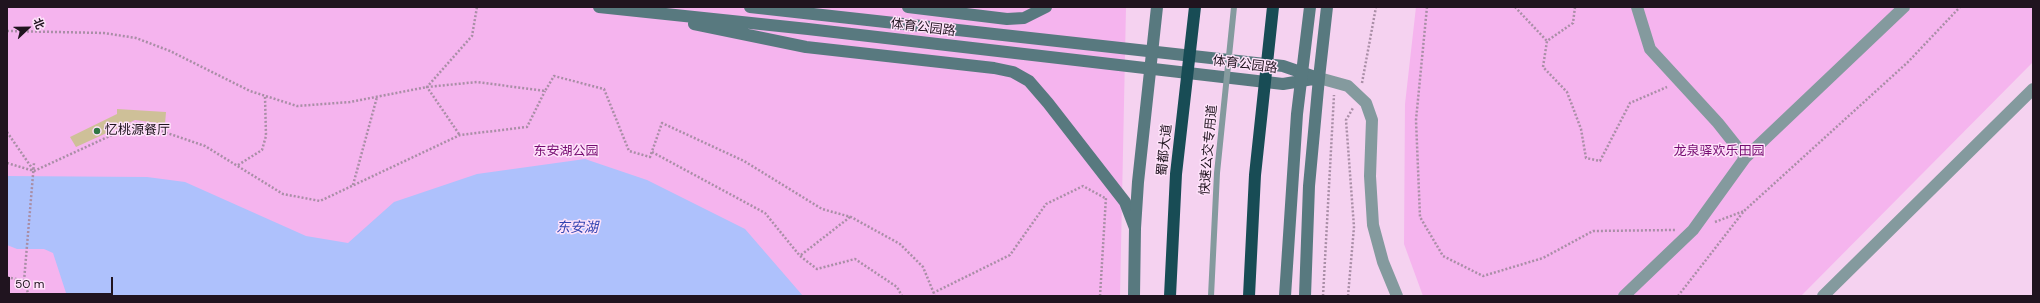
<!DOCTYPE html>
<meta charset="utf-8">
<style>
body{margin:0}
#map{position:relative;width:2040px;height:303px;overflow:hidden;background:#f5d2f0;font-family:"DM Sans","Noto Sans SC",sans-serif}
canvas{display:block}
.frame{position:absolute;inset:0;border:8px solid #20141f;pointer-events:none}
.north{position:absolute;left:8px;top:8px;width:40px;height:40px;-webkit-text-stroke:3px #fee2fa;paint-order:stroke;rotate:68deg;font-size:11px;font-weight:700;line-height:16px;text-align:center;color:#20141f}
.north::after{content:'';display:block;margin:auto;width:14px;height:18px;background:#20141f;clip-path:polygon(50% 0,100% 100%,50% 72%,0 100%)}
.scale{position:absolute;left:8px;top:277px;width:105px;height:18px;box-sizing:border-box;border:2px solid #20141f;border-top:0;padding-left:5px;font-size:12px;line-height:14px;white-space:nowrap;color:#20141f;-webkit-text-stroke:3px #fee2fa;paint-order:stroke}
</style>
<div id="map">
<canvas width="2040" height="303"></canvas>
<div class="frame"></div>
<div class="north">北</div>
<div class="scale">50 m</div>
</div>
<script>
const c = document.querySelector('canvas').getContext('2d');
c.lineJoin = 'round';
function fill(path, color) {
  c.fillStyle = color;
  c.fill(path, 'evenodd');
}
function shape(rows) {
  const path = new Path2D();
  for (const r of rows) {
    path.moveTo(r[0], r[1]);
    for (let i = 2; i < r.length; i += 2) path.lineTo(r[i], r[i + 1]);
  }
  return path;
}
function stroke(path, color, width, dash) {
  c.strokeStyle = color;
  c.lineWidth = width;
  c.lineCap = dash ? 'butt' : 'round';
  c.setLineDash(dash || []);
  c.stroke(path);
}
function write(font, color, halo, rows, align = 'center') {
  c.font = font + ' "DM Sans","Noto Sans SC",sans-serif';
  c.lineWidth = 3;
  c.setLineDash([]);
  c.textBaseline = 'middle';
  c.strokeStyle = halo;
  c.fillStyle = color;
  for (const [text, x, y, turn = 0] of rows) {
    c.save();
    c.translate(x, y);
    c.rotate((+turn || 0) * Math.PI / 180);
    c.textAlign = isNaN(turn) ? turn : align;
    if (halo) c.strokeText(text, 0, 0);
    c.fillText(text, 0, 0);
    c.restore();
  }
}
fill(shape([
 [7,7,1126,7,1120,296,7,296],
 [1416,7,2033,7,2033,62,1801,296,1423,296,1404,244,1405,104]
]), '#f5b4ee');
fill(shape([
 [585,159,647,180,745,229,803,296,67,296,53,253,44,249,17,249,7,245,7,176,147,177,185,182,306,236,348,243,394,202,477,174]
]), '#aec1fc');
fill(shape([
 [117,109,166,112,165,124,135,120,76,147,70,137,117,114]
]), '#cec098');
stroke(shape([
 [1427,7,1416,120,1420,217,1443,256,1483,276,1543,258,1593,231,1675,230],
 [1515,7,1547,41],
 [1575,7,1573,23,1547,41,1543,67,1567,92,1581,129,1586,158,1600,161,1630,103,1667,87],
 [7,31,104,33,136,38,170,51,250,91,297,106,350,102,427,87,477,82,545,91,554,76,604,89,629,151,650,157,662,123,744,161,822,209,851,217,900,244,923,267,935,296],
 [1362,83,1376,7],
 [7,132,34,171],
 [459,134,427,87,472,36,477,7],
 [652,152,765,213,800,256,817,269,855,259,897,287,902,296],
 [7,163,34,171,138,123,205,146,283,194,320,201,460,135,527,127,545,91],
 [238,165,262,150,266,136,265,96],
 [353,185,377,97],
 [1715,222,1744,211],
 [801,255,850,217],
 [7,277,24,281],
 [933,293,1010,255,1046,204,1083,186,1105,198],
 [29,296,24,281,34,163],
 [1100,296,1106,197],
 [1323,296,1334,95],
 [1348,296,1354,227,1346,120,1353,108],
 [1678,296,1744,211,1908,62,1960,7]
]), '#a98ea6', 2.5, [2, 2]);
stroke(shape([
 [1637,7,1650,49,1718,123,1745,157],
 [1319,78,1348,86,1366,103,1372,120,1370,176,1373,225,1383,262,1397,296],
 [1624,296,1693,230,1745,158,1904,7],
 [1823,296,2033,89]
]), '#849a9e', 12);
stroke(shape([
 [599,7,808,29,1283,84,1319,78],
 [750,7,1283,66,1312,76],
 [908,7,1007,19,1024,18,1046,7],
 [694,24,806,47,994,68,1013,72,1029,81,1048,103,1125,202,1135,228],
 [1305,296,1309,186,1319,78,1327,7]
]), '#58797f', 12);
stroke(shape([
 [1211,296,1217,173,1234,7]
]), '#849a9e', 6);
stroke(shape([
 [1134,296,1135,228,1138,182,1157,7],
 [1285,296,1297,114,1310,7]
]), '#58797f', 12);
stroke(shape([
 [1170,296,1176,174,1195,7],
 [1249,296,1255,175,1273,7]
]), '#184c55', 12);
for (const [x, y, r, color] of [
 [97,131,4,"#2e7643"]
]) {
  const dot = new Path2D();
  dot.arc(x, y, r, 0, 2 * Math.PI);
  c.fillStyle = color;
  c.fill(dot);
  stroke(dot, '#fee2fa', 1.5);
}
write('13px', '#20141f', '#fee2fa', [
 ["体育公园路",923,28,7],
 ["体育公园路",1245,65,7],
 ["蜀都大道",1165,150,-84],
 ["快速公交专用道",1209,150,-85]
]);
write('13px', '#20141f', '#fee2fa', [
 ["忆桃源餐厅",105,131]
], 'left');
write('13px', '#760b71', '#fee2fa', [
 ["东安湖公园",566,152],
 ["龙泉驿欢乐田园",1719,152]
]);
write('italic 14px', '#3244b1', '#fee2fa', [
 ["东安湖",577,228]
]);
</script>
